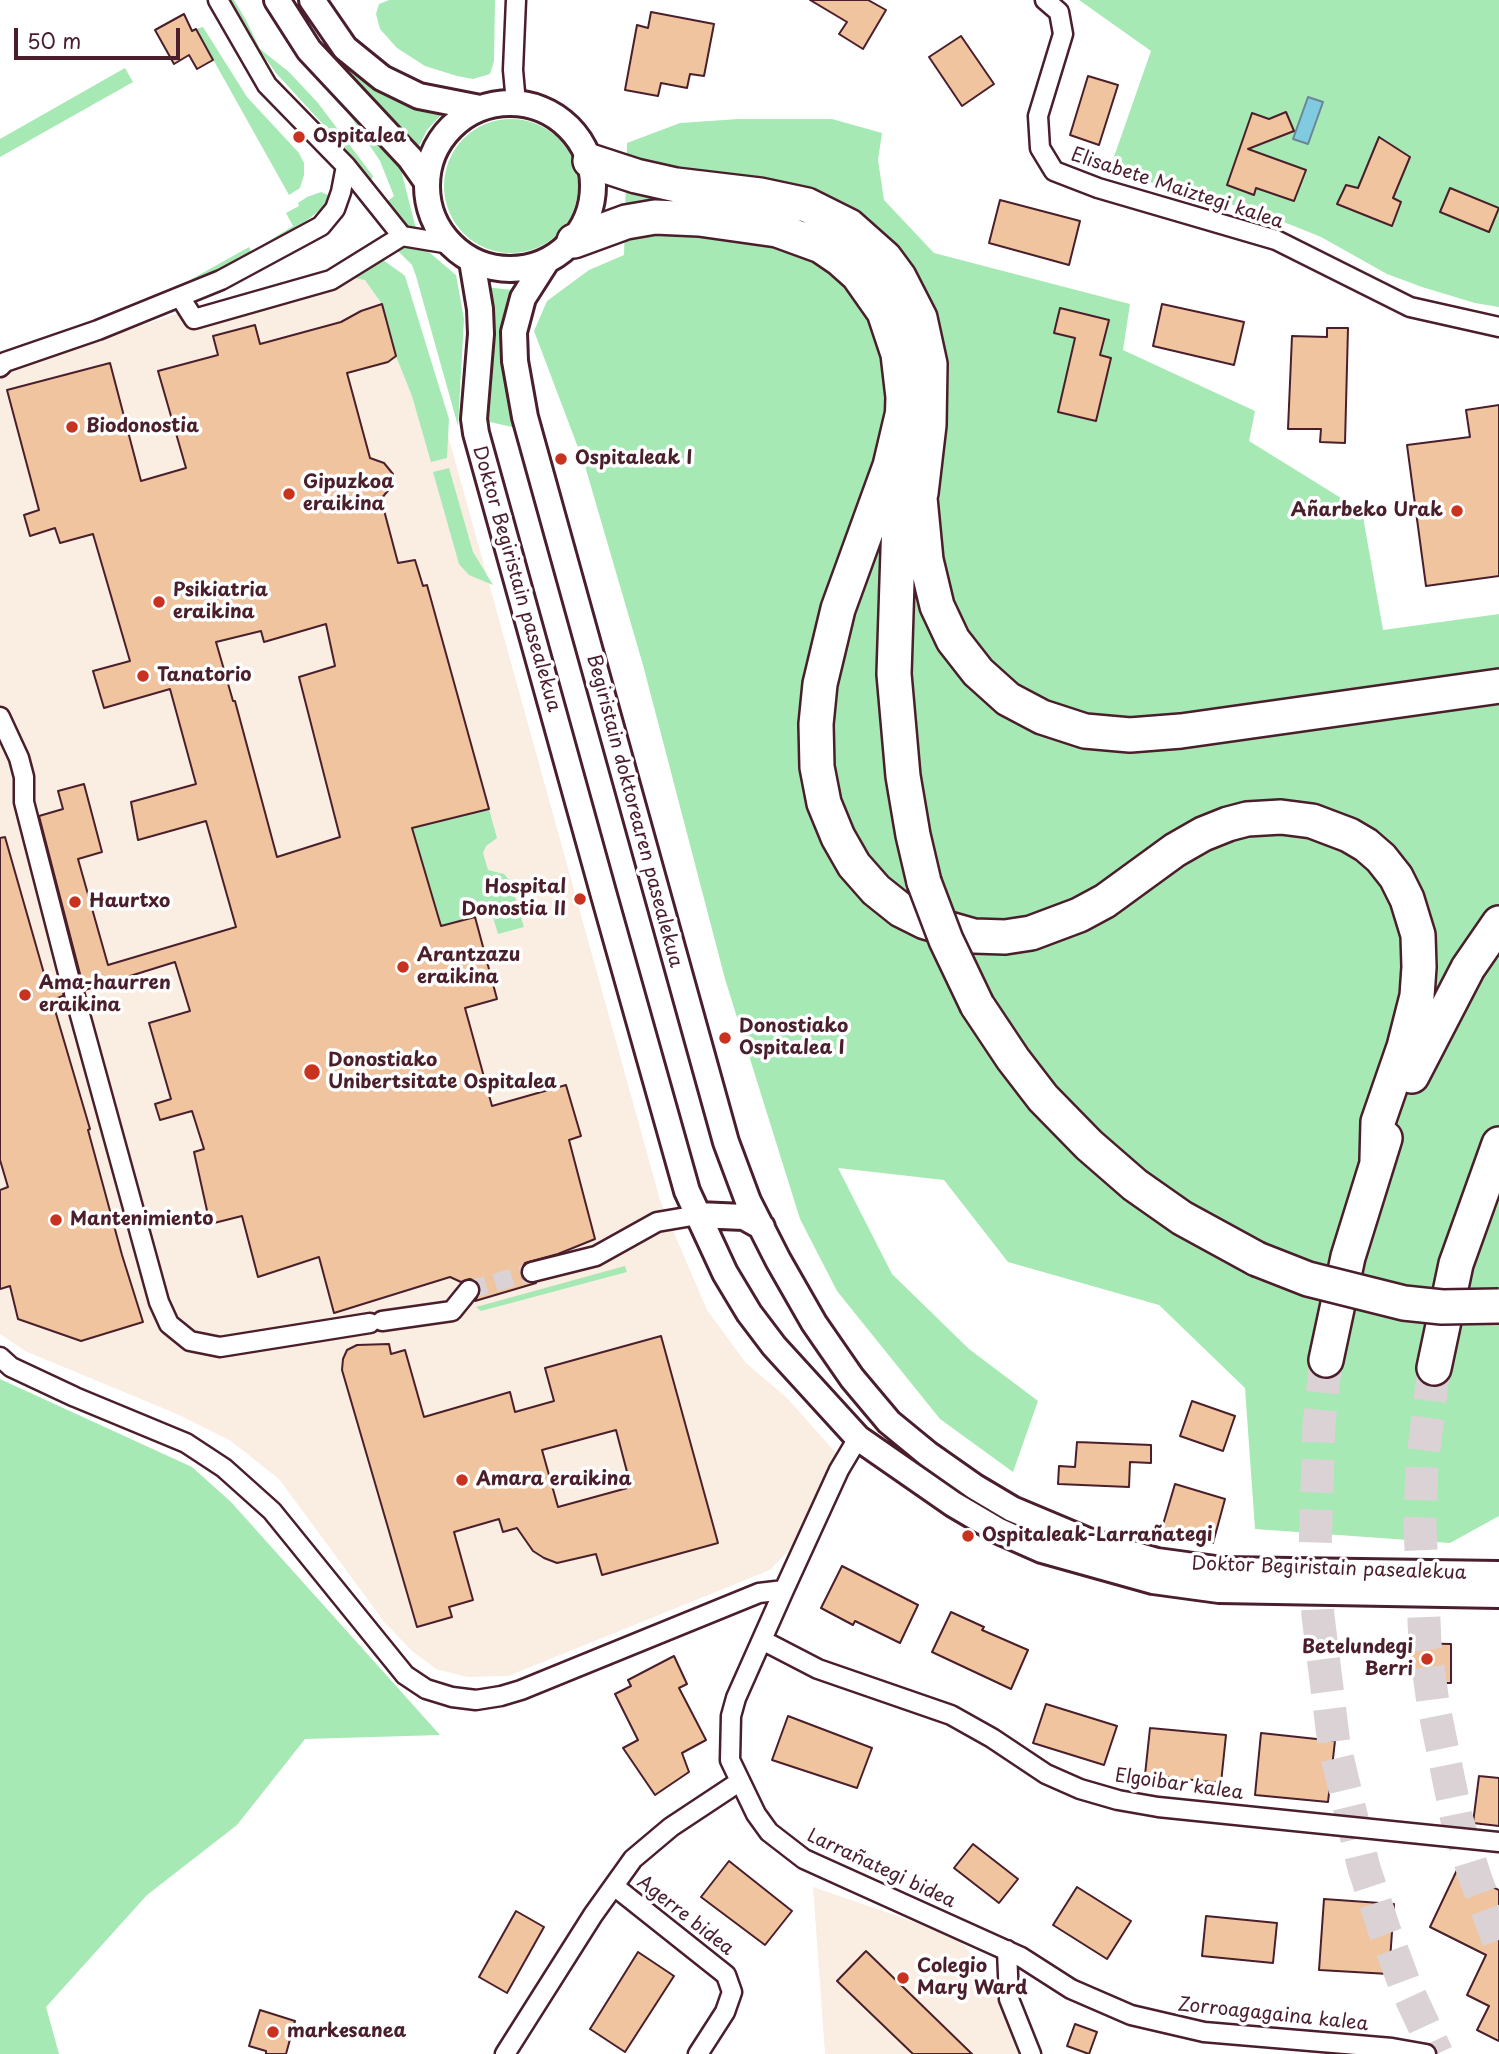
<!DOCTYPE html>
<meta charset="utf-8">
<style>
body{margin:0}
#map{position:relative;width:1499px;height:2054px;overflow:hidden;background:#fff;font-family:"Playpen Sans",sans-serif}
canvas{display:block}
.scale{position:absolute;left:14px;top:28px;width:166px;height:32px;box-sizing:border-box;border:4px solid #4a1f2b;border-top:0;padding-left:9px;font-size:21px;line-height:24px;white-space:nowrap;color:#4a1f2b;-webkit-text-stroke:5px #fff;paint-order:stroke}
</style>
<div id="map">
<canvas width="1499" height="2054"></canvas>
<div class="scale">50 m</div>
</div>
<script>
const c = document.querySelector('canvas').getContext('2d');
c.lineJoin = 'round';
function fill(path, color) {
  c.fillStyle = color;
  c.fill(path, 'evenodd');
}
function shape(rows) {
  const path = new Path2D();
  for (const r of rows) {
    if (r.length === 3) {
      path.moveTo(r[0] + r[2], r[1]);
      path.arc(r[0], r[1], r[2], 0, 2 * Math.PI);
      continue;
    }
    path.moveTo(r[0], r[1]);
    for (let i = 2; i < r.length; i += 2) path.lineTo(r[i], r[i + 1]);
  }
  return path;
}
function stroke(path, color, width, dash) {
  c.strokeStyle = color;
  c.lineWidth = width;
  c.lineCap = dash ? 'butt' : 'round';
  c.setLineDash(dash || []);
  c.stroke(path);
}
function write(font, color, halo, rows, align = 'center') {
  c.font = font + ' "Playpen Sans",sans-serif';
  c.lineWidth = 7;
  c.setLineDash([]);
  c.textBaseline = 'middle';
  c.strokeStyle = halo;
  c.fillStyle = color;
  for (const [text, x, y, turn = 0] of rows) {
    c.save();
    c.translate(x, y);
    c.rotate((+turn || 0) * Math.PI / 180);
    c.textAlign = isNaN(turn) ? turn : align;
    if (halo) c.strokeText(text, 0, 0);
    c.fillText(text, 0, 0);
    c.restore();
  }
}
fill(shape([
 [365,250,403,273,660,1200,707,1310,746,1363,787,1398,836,1453,790,1549,770,1570,508,1676,467,1677,436,1669,412,1651,385,1623,279,1479,231,1441,177,1414,25,1351,0,1334,0,362,35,358,86,344,179,313,327,271],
 [813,1887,932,1928,961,1942,978,1962,995,1993,1018,2054,825,2054]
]), '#faede2');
fill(shape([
 [231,0,234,0,246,20,260,49,289,72,318,103,373,176,369,187,351,158,330,132,276,73,260,51],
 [389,0,495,0,494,61,490,74,473,79,457,76,425,66,397,48,380,29,376,14,379,4],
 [1079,0,1499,0,1499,307,1475,303,1422,287,1387,274,1321,237,1259,212,1109,171,1151,51],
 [203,27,247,97,299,153,304,163,304,175,300,188,289,195,196,29],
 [328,46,367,83,392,99,415,108,442,114,427,130,417,150,324,49],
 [125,68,133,82,0,157,0,139],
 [345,108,389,153,401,170,416,229,414,231,400,224,383,205,394,196,380,161],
 [739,119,832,119,882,133,878,160,884,200,934,253,1130,304,1123,350,1255,411,1249,441,1362,511,1383,630,1499,614,1499,1516,1450,1543,1255,1529,1245,1388,1159,1305,1008,1262,944,1180,838,1168,892,1274,969,1349,1038,1401,1013,1472,940,1419,837,1291,800,1219,725,979,643,665,585,466,534,331,547,301,589,270,624,255,627,143,680,123],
 [511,186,67],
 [321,192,328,195,325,206,306,221,214,272,190,280,249,247,251,252,293,226,286,213,299,206,298,203,307,197],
 [406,247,422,249,430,253,456,275,464,319,458,426,416,276,412,265,396,249],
 [379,257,405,276,449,419,447,458,431,462,412,396,396,356,382,304,365,280,350,277],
 [485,287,513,290,505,311,500,340,521,429,481,420],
 [449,468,473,552,493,585,469,575,459,564,433,472],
 [489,809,497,838,486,846,483,853,488,870,504,874,510,881,524,927,498,934,492,914,441,926,412,828],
 [625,1266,627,1272,481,1311,476,1307],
 [0,1379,192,1467,231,1502,440,1735,305,1739,237,1825,147,1895,46,2007,59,2054,0,2054]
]), '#a6e9b4');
const water = shape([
 [1308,97,1323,102,1308,144,1293,139,1308,97]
]);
fill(water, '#81cbe1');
stroke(water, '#6b8698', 2);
const building = shape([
 [810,0,868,0,886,10,863,49,839,34,847,22,810,0],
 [651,12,714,24,704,76,690,74,687,88,661,83,658,96,625,90,637,25,648,28,651,12],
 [184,14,192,31,196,29,213,60,197,69,189,55,174,64,155,30,184,14],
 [961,36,994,84,962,106,929,57,961,36],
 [1088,76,1118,85,1099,145,1070,135,1088,76],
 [1286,112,1294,131,1248,149,1306,170,1294,201,1256,188,1254,195,1227,185,1252,113,1269,119,1286,112],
 [1379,137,1410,157,1393,198,1401,202,1392,226,1337,204,1346,185,1358,188,1379,137],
 [1450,188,1499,208,1489,232,1440,212,1450,188],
 [1000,200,1080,221,1069,265,989,243,1000,200],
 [382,304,396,356,388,362,347,373,370,458,384,463,393,474,391,487,381,499,398,563,415,560,423,586,427,585,489,809,412,828,441,926,475,917,497,999,465,1008,492,1106,566,1085,581,1136,569,1140,595,1239,558,1254,525,1263,521,1270,523,1279,536,1283,475,1301,480,1291,477,1282,470,1279,461,1282,450,1277,334,1313,319,1257,258,1277,242,1216,210,1224,194,1152,204,1149,192,1111,160,1120,155,1104,171,1099,149,1023,190,1011,175,962,85,990,78,983,80,974,39,816,63,809,58,791,84,784,102,852,78,859,108,965,236,927,206,821,138,840,131,802,196,784,170,689,104,708,93,671,130,661,93,534,60,543,55,528,30,536,24,515,39,510,7,390,110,363,141,481,186,468,158,371,218,355,213,336,255,325,260,344,341,322,361,311,382,304],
 [326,624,335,666,299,677,340,837,277,857,235,701,233,701,216,642,261,631,264,642,326,624],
 [1162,304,1244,322,1234,365,1153,346,1162,304],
 [1060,308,1109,320,1100,355,1111,358,1096,421,1058,412,1075,338,1054,333,1060,308],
 [1327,328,1348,328,1345,443,1320,442,1321,429,1288,429,1292,336,1327,337,1327,328],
 [1499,405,1499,576,1426,586,1407,445,1470,437,1466,410,1499,405],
 [5,837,47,984,58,981,65,987,63,996,52,1000,90,1129,88,1130,122,1255,143,1322,81,1341,18,1319,10,1286,0,1289,0,1190,8,1187,0,1160,0,838,5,837],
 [661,1336,718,1543,602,1575,596,1554,557,1563,544,1558,533,1551,517,1528,503,1532,499,1519,454,1532,473,1600,449,1607,452,1617,417,1627,342,1370,343,1359,347,1350,357,1345,389,1344,391,1354,405,1350,424,1417,510,1392,515,1412,554,1401,545,1368,661,1336],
 [616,1430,631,1487,558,1507,542,1450,616,1430],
 [1192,1401,1235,1416,1223,1451,1180,1436,1192,1401],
 [1077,1442,1151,1445,1151,1463,1130,1462,1129,1487,1058,1484,1059,1466,1075,1467,1077,1442],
 [1175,1484,1225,1499,1213,1543,1162,1528,1175,1484],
 [842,1566,918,1605,900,1643,855,1621,853,1625,821,1608,842,1566],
 [951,1612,984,1627,982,1630,1028,1650,1011,1689,932,1652,951,1612],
 [1404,1643,1451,1644,1451,1683,1417,1683,1417,1675,1403,1675,1404,1643],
 [674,1656,687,1684,679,1688,706,1740,682,1753,689,1772,655,1795,623,1748,638,1740,615,1694,631,1686,628,1680,674,1656],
 [1046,1704,1117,1726,1104,1765,1033,1743,1046,1704],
 [788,1716,872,1748,857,1788,772,1760,788,1716],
 [1150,1728,1226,1735,1221,1783,1145,1775,1150,1728],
 [1261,1733,1335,1741,1328,1802,1255,1795,1261,1733],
 [1479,1776,1499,1778,1499,1826,1473,1823,1479,1776],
 [973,1844,1018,1879,999,1903,954,1868,973,1844],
 [729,1861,792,1911,765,1945,701,1897,729,1861],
 [1457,1870,1499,1890,1499,2041,1477,2030,1489,2006,1467,1995,1486,1955,1430,1927,1457,1870],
 [1077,1887,1131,1921,1107,1959,1053,1925,1077,1887],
 [1324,1899,1394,1904,1389,1974,1319,1970,1324,1899],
 [516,1911,544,1927,507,1993,479,1977,516,1911],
 [1206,1916,1277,1923,1273,1963,1202,1956,1206,1916],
 [866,1951,972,2054,913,2054,837,1981,866,1951],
 [638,1952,674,1976,625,2052,590,2029,638,1952],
 [260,2010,295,2021,286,2054,266,2054,266,2051,249,2046,260,2010],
 [1075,2024,1097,2032,1089,2054,1067,2046,1075,2024]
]);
fill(building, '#efc49e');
stroke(building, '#4a1f2b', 2);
stroke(shape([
 [469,1290,532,1272]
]), '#dbd2d5', 18, [18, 9]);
stroke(shape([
 [1326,1360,1319,1424,1315,1552,1318,1616,1334,1744,1364,1868,1384,1929,1405,1985,1437,2054],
 [1434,1368,1422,1465,1420,1525,1425,1644,1433,1703,1457,1820,1475,1877,1499,1942]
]), '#dbd2d5', 33, [33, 17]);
const street = shape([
 [218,0,267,85,346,166,402,236,450,244],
 [1045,0,1059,12,1063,34,1038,116,1040,148,1054,171,1098,188,1276,240,1410,307,1499,327],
 [516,103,513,70,516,0],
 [180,297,194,319,331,280,402,236],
 [0,367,5,362,98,330,221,280,321,226,335,209,341,192,346,166],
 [0,717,19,758,24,777,24,802,69,977],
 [74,993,159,1302,169,1324,190,1341,220,1347,370,1323],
 [532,1272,596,1256,657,1222,698,1215],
 [382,1321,452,1311,469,1290],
 [0,1357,11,1367,75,1397,186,1443,224,1468,272,1511,405,1675,426,1689,452,1697,476,1700,501,1696,521,1690,759,1593,784,1590],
 [858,1438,839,1470,784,1590,736,1698,731,1716,730,1760,756,1814,769,1832,804,1859,1021,1957,1071,1989,1131,2015,1204,2032,1392,2048,1426,2054],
 [762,1640,818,1669,951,1715,992,1738,1046,1774,1080,1789,1118,1800,1158,1807,1499,1842],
 [614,1886,726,1975,732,1992,725,2012,698,2054],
 [1007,1950,1009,1999,1031,2054],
 [505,2054,593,1915,633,1859,671,1827,739,1782]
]);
const secondary = shape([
 [277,0,309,50,410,158,427,182],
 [312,0,345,48,382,78,419,96,480,108],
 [510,186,83],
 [472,261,480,309,481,334,474,419,476,433,603,892,687,1191,725,1273,749,1313,774,1346,858,1438,953,1504,999,1531,1042,1550,1153,1581,1219,1590,1499,1595],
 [546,262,523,298,514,332,515,361,525,417,726,1142,748,1201,778,1260,814,1323,852,1378,889,1422,928,1454,975,1487,1012,1509,1093,1543,1157,1561,1223,1570,1499,1574],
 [698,1215,744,1217,762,1227]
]);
const highway = shape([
 [590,161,636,176,676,185,760,195,807,205,849,226,885,258,899,277,920,318,930,364,929,425,921,493],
 [574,241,626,222,655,217,699,219,777,230,821,246,840,259,858,275,884,312,898,354,903,397,894,674,903,776,913,835,924,882],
 [903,411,890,466,838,609,820,684,816,724,817,767,824,803,838,837,854,865,876,890,901,910,925,922,974,936,1005,937,1031,933,1079,915,1105,901,1175,850,1203,834,1228,824,1247,819,1281,817,1312,821,1349,835,1366,845,1381,858,1396,877,1407,899,1418,935,1419,967,1417,996,1404,1047,1378,1122,1377,1160],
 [920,498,926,560,937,606,953,640,978,672,1008,699,1042,717,1085,731,1130,735,1181,731,1499,686],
 [977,1005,1013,1059,1043,1098,1089,1145,1135,1185,1182,1218,1257,1259],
 [1412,1076,1468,968,1499,923],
 [1326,1360,1348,1257,1385,1138],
 [1434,1368,1456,1264,1499,1144]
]);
stroke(street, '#4a1f2b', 23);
stroke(secondary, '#4a1f2b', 30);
stroke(highway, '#4a1f2b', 38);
stroke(street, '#fff', 18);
stroke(secondary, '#fff', 24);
stroke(highway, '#fff', 33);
const highwayBridge = shape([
 [924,882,946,940,977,1005],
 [1257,1259,1308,1279,1404,1303,1442,1307,1499,1306]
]);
stroke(highwayBridge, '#4a1f2b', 38, []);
stroke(highwayBridge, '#fff', 33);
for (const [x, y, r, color] of [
 [299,137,7,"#c8321e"],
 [72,427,7,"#c8321e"],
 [561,459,7,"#c8321e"],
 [289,494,7,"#c8321e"],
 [1457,511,7,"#c8321e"],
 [159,602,7,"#c8321e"],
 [143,676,7,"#c8321e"],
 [580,899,7,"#c8321e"],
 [75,902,7,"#c8321e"],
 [403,967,7,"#c8321e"],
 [25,995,7,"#c8321e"],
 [725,1038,7,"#c8321e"],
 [312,1072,9,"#c8321e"],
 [56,1220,7,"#c8321e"],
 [462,1480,7,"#c8321e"],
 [968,1536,7,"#c8321e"],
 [1427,1659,7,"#c8321e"],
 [903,1978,7,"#c8321e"],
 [273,2032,7,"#c8321e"]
]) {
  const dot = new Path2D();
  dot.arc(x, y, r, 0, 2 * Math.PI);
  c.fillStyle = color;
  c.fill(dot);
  stroke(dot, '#fff', 2.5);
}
write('bold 19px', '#4a1f2b', '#fff', [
 ["Ospitalea",313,137],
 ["Biodonostia",86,427],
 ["Ospitaleak I",575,459],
 ["Gipuzkoa",303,483],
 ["eraikina",303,505],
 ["Añarbeko Urak",1443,511,"right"],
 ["Psikiatria",173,591],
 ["eraikina",173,613],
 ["Tanatorio",157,676],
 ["Hospital",566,888,"right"],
 ["Donostia II",566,910,"right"],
 ["Haurtxo",89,902],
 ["Arantzazu",417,956],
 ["eraikina",417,978],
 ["Ama-haurren",39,984],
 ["eraikina",39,1006],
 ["Donostiako",739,1027],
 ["Ospitalea I",739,1049],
 ["Donostiako",328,1061],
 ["Unibertsitate Ospitalea",328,1083],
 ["Mantenimiento",70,1220],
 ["Amara eraikina",476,1480],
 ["Ospitaleak-Larrañategi",982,1536],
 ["Betelundegi",1413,1648,"right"],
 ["Berri",1413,1670,"right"],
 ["Colegio",917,1967],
 ["Mary Ward",917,1989],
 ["markesanea",287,2032]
], 'left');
write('19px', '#4a1f2b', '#fff', [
 ["Elisabete Maiztegi kalea",1177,189,18],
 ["Doktor Begiristain pasealekua",516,579,74],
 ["Begiristain doktorearen pasealekua",634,811,75],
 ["Doktor Begiristain pasealekua",1329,1569,2],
 ["Elgoibar kalea",1179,1785,8],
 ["Larrañategi bidea",881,1869,25],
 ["Agerre bidea",685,1916,38],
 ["Zorroagagaina kalea",1273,2015,6]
]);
</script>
